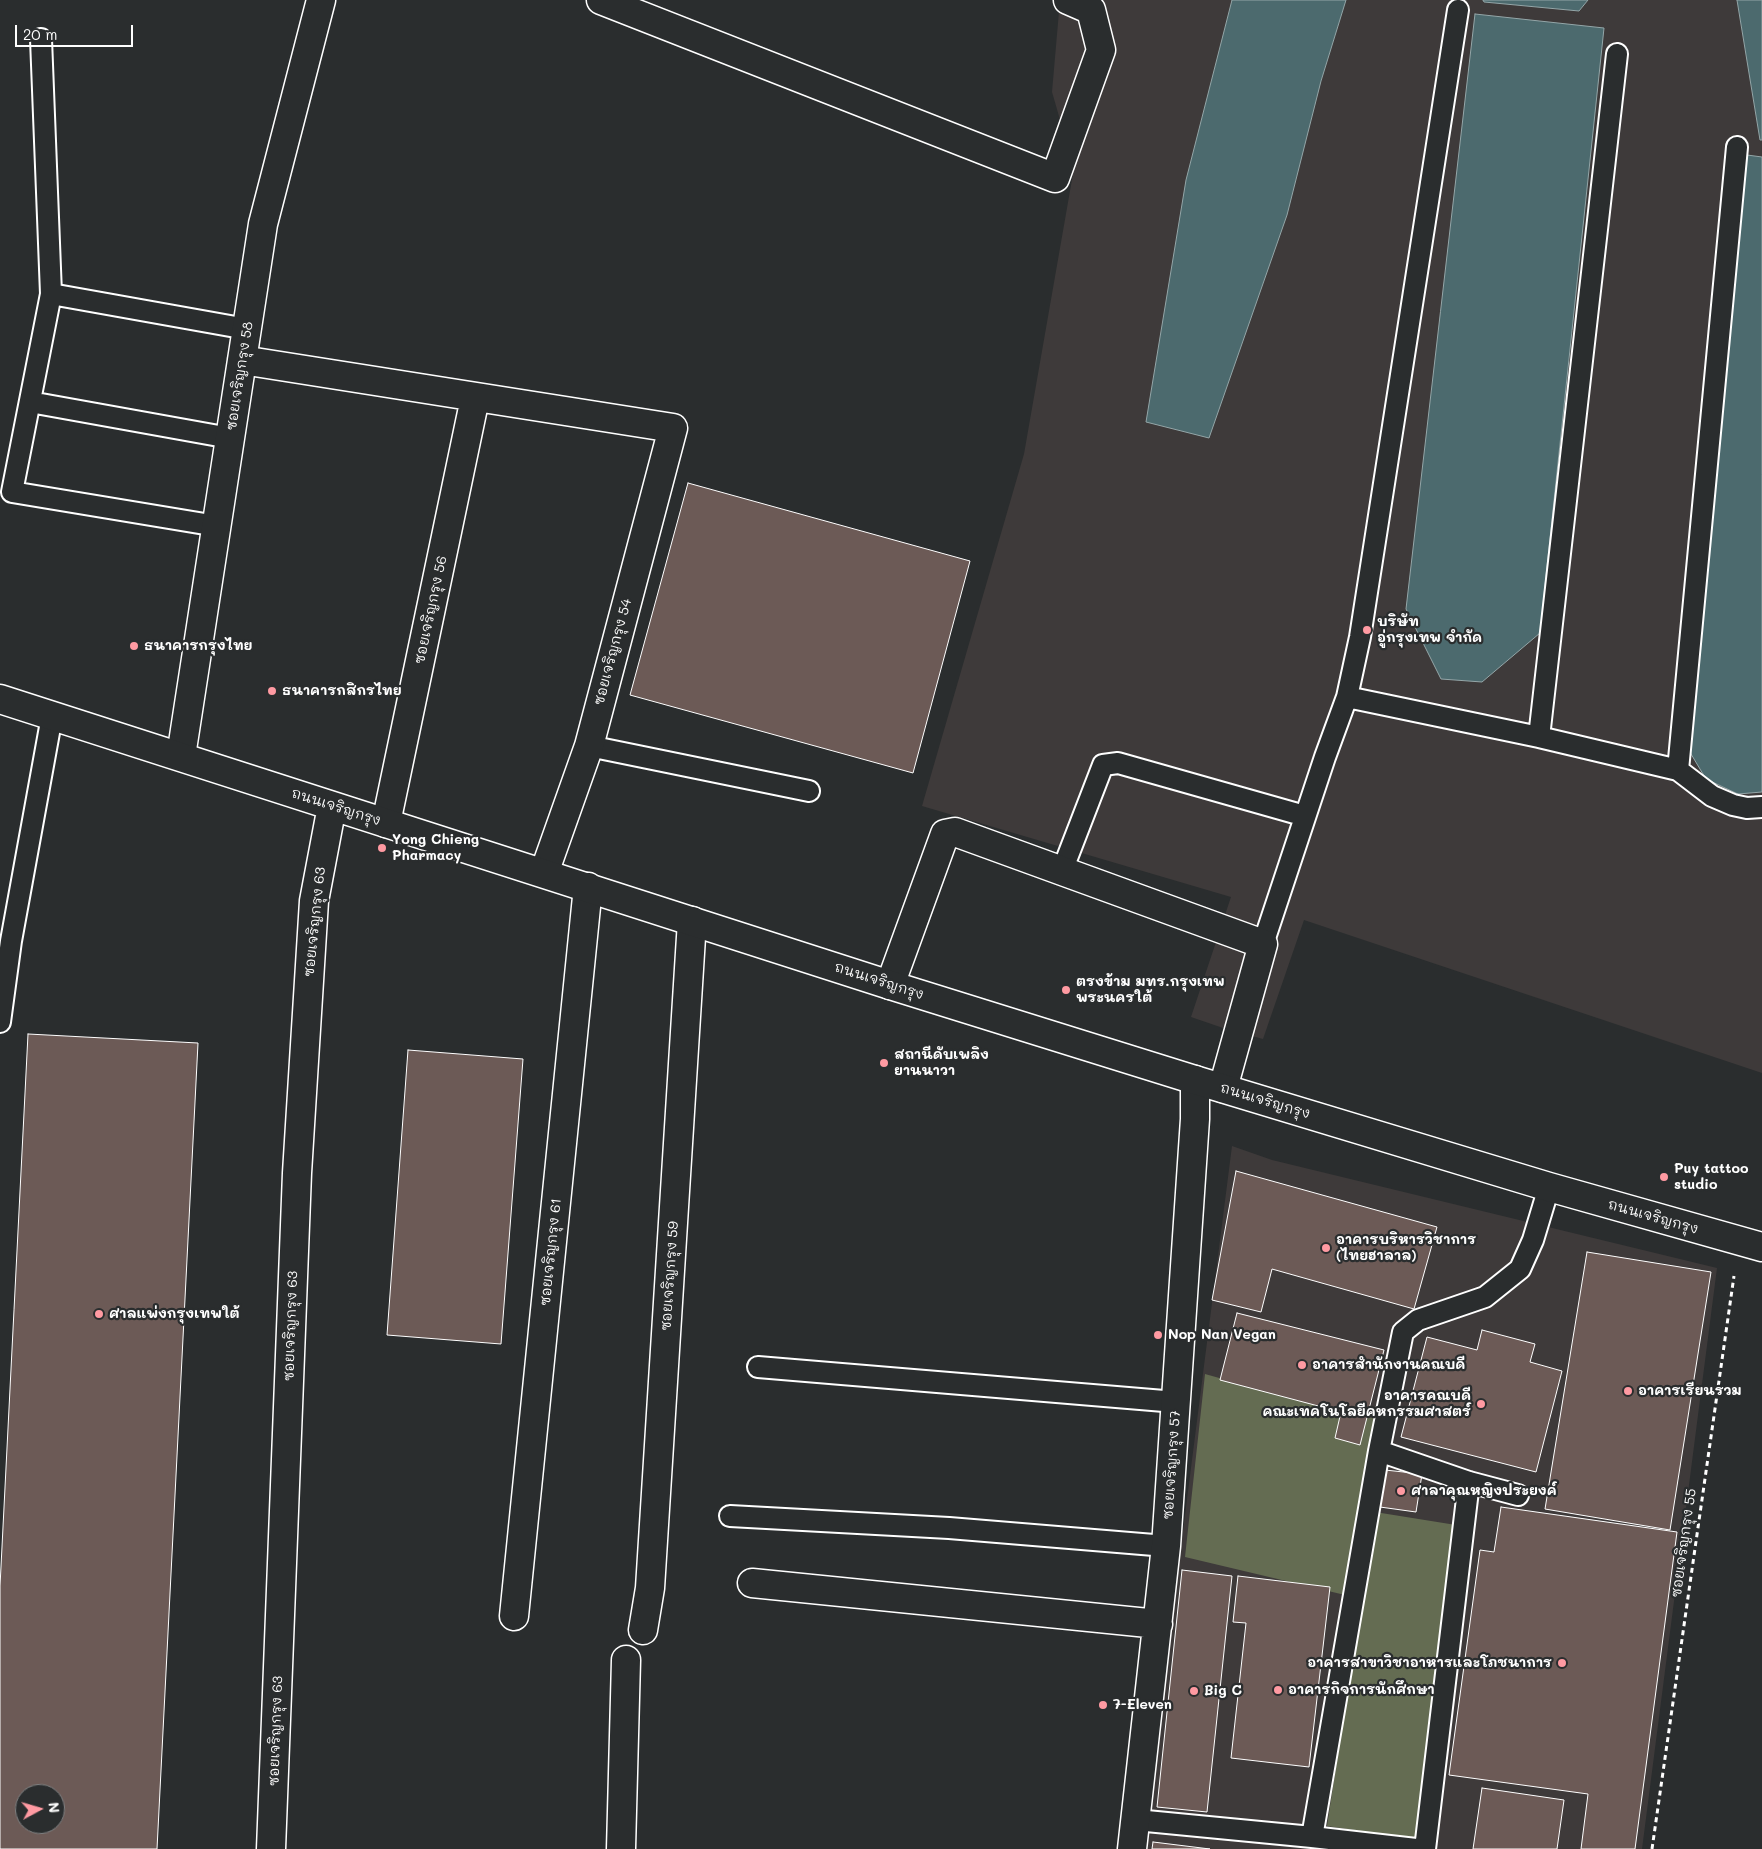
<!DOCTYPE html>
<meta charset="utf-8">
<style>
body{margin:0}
#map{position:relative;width:1762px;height:1849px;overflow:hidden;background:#2a2d2e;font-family:Mali,sans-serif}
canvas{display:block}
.north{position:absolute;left:15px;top:1784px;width:50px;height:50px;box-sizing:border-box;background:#2a2d2e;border:1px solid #7f8182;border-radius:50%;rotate:84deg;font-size:14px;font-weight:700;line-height:20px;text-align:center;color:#fff}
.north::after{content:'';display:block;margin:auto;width:18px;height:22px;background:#ff9aa2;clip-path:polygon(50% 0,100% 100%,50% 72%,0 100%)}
.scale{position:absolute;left:15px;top:25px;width:118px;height:22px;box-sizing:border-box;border:2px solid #fff;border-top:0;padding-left:6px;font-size:15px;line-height:18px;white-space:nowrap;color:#fff;-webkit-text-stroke:4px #2a2d2e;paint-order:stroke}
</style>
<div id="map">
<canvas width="1762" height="1849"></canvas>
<div class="north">N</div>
<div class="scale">20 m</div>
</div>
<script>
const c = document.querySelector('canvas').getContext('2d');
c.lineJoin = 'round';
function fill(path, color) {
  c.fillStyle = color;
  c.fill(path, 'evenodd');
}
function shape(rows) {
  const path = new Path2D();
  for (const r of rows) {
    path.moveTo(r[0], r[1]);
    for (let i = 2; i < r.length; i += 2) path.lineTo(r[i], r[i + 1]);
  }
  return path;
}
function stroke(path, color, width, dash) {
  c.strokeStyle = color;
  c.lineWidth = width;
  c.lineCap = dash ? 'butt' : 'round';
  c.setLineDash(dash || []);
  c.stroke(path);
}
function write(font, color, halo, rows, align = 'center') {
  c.font = font + ' Mali,"Playpen Sans Thai",sans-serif';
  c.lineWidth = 4.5;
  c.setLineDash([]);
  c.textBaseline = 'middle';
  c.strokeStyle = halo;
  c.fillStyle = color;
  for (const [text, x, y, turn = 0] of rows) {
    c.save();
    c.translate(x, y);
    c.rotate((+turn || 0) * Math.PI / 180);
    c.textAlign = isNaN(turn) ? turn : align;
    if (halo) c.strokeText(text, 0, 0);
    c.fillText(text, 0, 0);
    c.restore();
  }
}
fill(shape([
 [1060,0,1232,0,1220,51,1321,80,1346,0,1483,0,1484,2,1579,11,1588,0,1737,0,1760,140,1762,140,1762,1073,1304,920,1263,1039,1226,1029,1191,1017,1231,897,922,806,1024,454,1074,168,1052,92],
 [1232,1146,1272,1160,1717,1268,1642,1849,1147,1849,1179,1562]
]), '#3e3a3a');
fill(shape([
 [1205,1374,1341,1412,1374,1418,1345,1595,1185,1557],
 [1375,1512,1456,1525,1419,1840,1327,1826]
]), '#646c52');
const water = shape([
 [1232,0,1346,0,1321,81,1287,215,1209,438,1146,422,1186,180,1232,0],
 [1483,0,1588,0,1579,11,1484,2,1483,0],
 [1737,0,1762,0,1762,140,1760,140,1737,0],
 [1475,14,1604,28,1540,633,1482,682,1441,679,1406,609,1475,14],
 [1747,155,1762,157,1762,792,1738,794,1706,779,1688,749,1747,155]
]);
fill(water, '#4c6a6e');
stroke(water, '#94a6a8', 1);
const building = shape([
 [688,483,970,561,913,773,630,695,688,483],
 [28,1034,198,1043,157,1849,0,1849,0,1586,28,1034],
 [25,1794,55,1794,55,1824,25,1824,25,1794],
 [408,1050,523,1059,501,1344,387,1335,408,1050],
 [1236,1171,1437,1227,1414,1309,1272,1269,1261,1312,1212,1300,1236,1171],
 [1587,1252,1711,1272,1670,1530,1545,1509,1587,1252],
 [1237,1313,1384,1350,1360,1445,1335,1438,1341,1412,1220,1380,1237,1313],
 [1482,1330,1535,1344,1530,1362,1562,1371,1536,1472,1401,1437,1427,1337,1477,1350,1482,1330],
 [1385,1470,1422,1474,1416,1512,1380,1507,1385,1470],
 [1501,1507,1677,1532,1635,1849,1581,1849,1588,1794,1449,1775,1480,1550,1494,1552,1501,1507],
 [1182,1570,1232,1576,1207,1812,1157,1807,1182,1570],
 [1238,1576,1330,1587,1309,1767,1231,1758,1246,1623,1233,1622,1238,1576],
 [1482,1788,1564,1800,1557,1849,1473,1849,1482,1788],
 [1153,1842,1210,1849,1152,1849,1153,1842]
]);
fill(building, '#6c5a56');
stroke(building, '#fff', 1);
const lane = shape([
 [41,39,51,294],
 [30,402,230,438],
 [217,526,12,492,51,294,247,329],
 [1347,697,1539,737,1678,770,1712,796,1733,805,1747,808,1762,807],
 [1539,737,1617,54],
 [589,746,809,791],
 [1678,770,1737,147],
 [1062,871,1103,765,1118,763,1305,816],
 [1263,944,1325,757,1347,697,1360,637,1458,10],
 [0,1022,11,941,52,716],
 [758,1367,1176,1402],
 [1379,1451,1469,1482,1518,1495],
 [730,1516,949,1528,1166,1546],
 [1136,1820,1312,1837,1379,1451,1403,1332,1418,1320,1485,1297,1520,1269,1533,1240,1549,1187],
 [1312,1837,1416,1849],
 [1425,1849,1469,1482]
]);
const street = shape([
 [601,0,1055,178,1101,50,1091,10,1068,0],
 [242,360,673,428,589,746,544,873],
 [181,756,263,224,321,0],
 [386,823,475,398],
 [890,985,945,834,955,832,1263,944,1223,1088],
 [752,1583,1158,1624],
 [514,1616,588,887],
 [643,1630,650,1588,692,921],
 [621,1849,626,1660],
 [1132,1849,1166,1546,1195,1119,1195,1080]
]);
const secondary = shape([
 [0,699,890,985,1195,1080,1549,1187,1762,1247],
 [271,1849,297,1173,314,901,332,806]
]);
stroke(lane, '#fff', 24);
stroke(street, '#fff', 31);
stroke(secondary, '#fff', 31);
stroke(shape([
 [1652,1849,1734,1276]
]), '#fff', 3, [5, 4]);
stroke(lane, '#2a2d2e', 20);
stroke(street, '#2a2d2e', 28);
stroke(secondary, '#2a2d2e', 28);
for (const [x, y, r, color] of [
 [1367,630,5,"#ff9aa2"],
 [134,646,5,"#ff9aa2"],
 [272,691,5,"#ff9aa2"],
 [382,848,5,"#ff9aa2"],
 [1066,990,5,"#ff9aa2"],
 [884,1063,5,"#ff9aa2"],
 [1664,1177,5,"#ff9aa2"],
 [1326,1248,5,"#ff9aa2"],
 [99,1314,5,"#ff9aa2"],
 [1158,1335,5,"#ff9aa2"],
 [1302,1365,5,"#ff9aa2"],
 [1628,1391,5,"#ff9aa2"],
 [1481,1404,5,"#ff9aa2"],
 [1401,1491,5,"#ff9aa2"],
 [1562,1663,5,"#ff9aa2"],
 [1278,1690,5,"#ff9aa2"],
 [1194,1691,5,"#ff9aa2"],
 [1103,1705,5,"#ff9aa2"]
]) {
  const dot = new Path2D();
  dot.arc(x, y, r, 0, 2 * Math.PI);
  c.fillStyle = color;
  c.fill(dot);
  stroke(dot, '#2a2d2e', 2);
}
write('14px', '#fff', '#2a2d2e', [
 ["ซอยเจริญกรุง 58",240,376,-81],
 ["ซอยเจริญกรุง 56",431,610,-78],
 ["ซอยเจริญกรุง 54",613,652,-75],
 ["ถนนเจริญกรุง",336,807,18],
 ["ซอยเจริญกรุง 63",315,922,-84],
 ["ถนนเจริญกรุง",879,981,18],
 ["ถนนเจริญกรุง",1265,1101,17],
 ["ถนนเจริญกรุง",1653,1217,16],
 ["ซอยเจริญกรุง 61",551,1252,-84],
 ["ซอยเจริญกรุง 59",670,1276,-86],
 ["ซอยเจริญกรุง 63",291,1326,-88],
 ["ซอยเจริญกรุง 57",1172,1465,-86],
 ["ซอยเจริญกรุง 55",1684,1543,-82],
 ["ซอยเจริญกรุง 63",276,1731,-88]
]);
write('bold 14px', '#fff', '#2a2d2e', [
 ["บริษัท",1377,622],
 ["อู่กรุงเทพ จำกัด",1377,638],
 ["ธนาคารกรุงไทย",144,646],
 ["ธนาคารกสิกรไทย",282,691],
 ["Yong Chieng",392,840],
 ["Pharmacy",392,856],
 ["ตรงข้าม มทร.กรุงเทพ",1076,982],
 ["พระนครใต้",1076,998],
 ["สถานีดับเพลิง",894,1055],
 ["ยานนาวา",894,1071],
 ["Puy tattoo",1674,1169],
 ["studio",1674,1185],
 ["อาคารบริหารวิชาการ",1336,1240],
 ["(ไทยฮาลาล)",1336,1256],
 ["ศาลแพ่งกรุงเทพใต้",109,1314],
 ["Nop Nan Vegan",1168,1335],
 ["อาคารสำนักงานคณบดี",1312,1365],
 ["อาคารเรียนรวม",1638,1391],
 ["อาคารคณบดี",1471,1396,"right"],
 ["คณะเทคโนโลยีคหกรรมศาสตร์",1471,1412,"right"],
 ["ศาลาคุณหญิงประยงค์",1411,1491],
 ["อาคารสาขาวิชาอาหารและโภชนาการ",1552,1663,"right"],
 ["อาคารกิจการนักศึกษา",1288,1690],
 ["Big C",1204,1691],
 ["7-Eleven",1113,1705]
], 'left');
</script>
